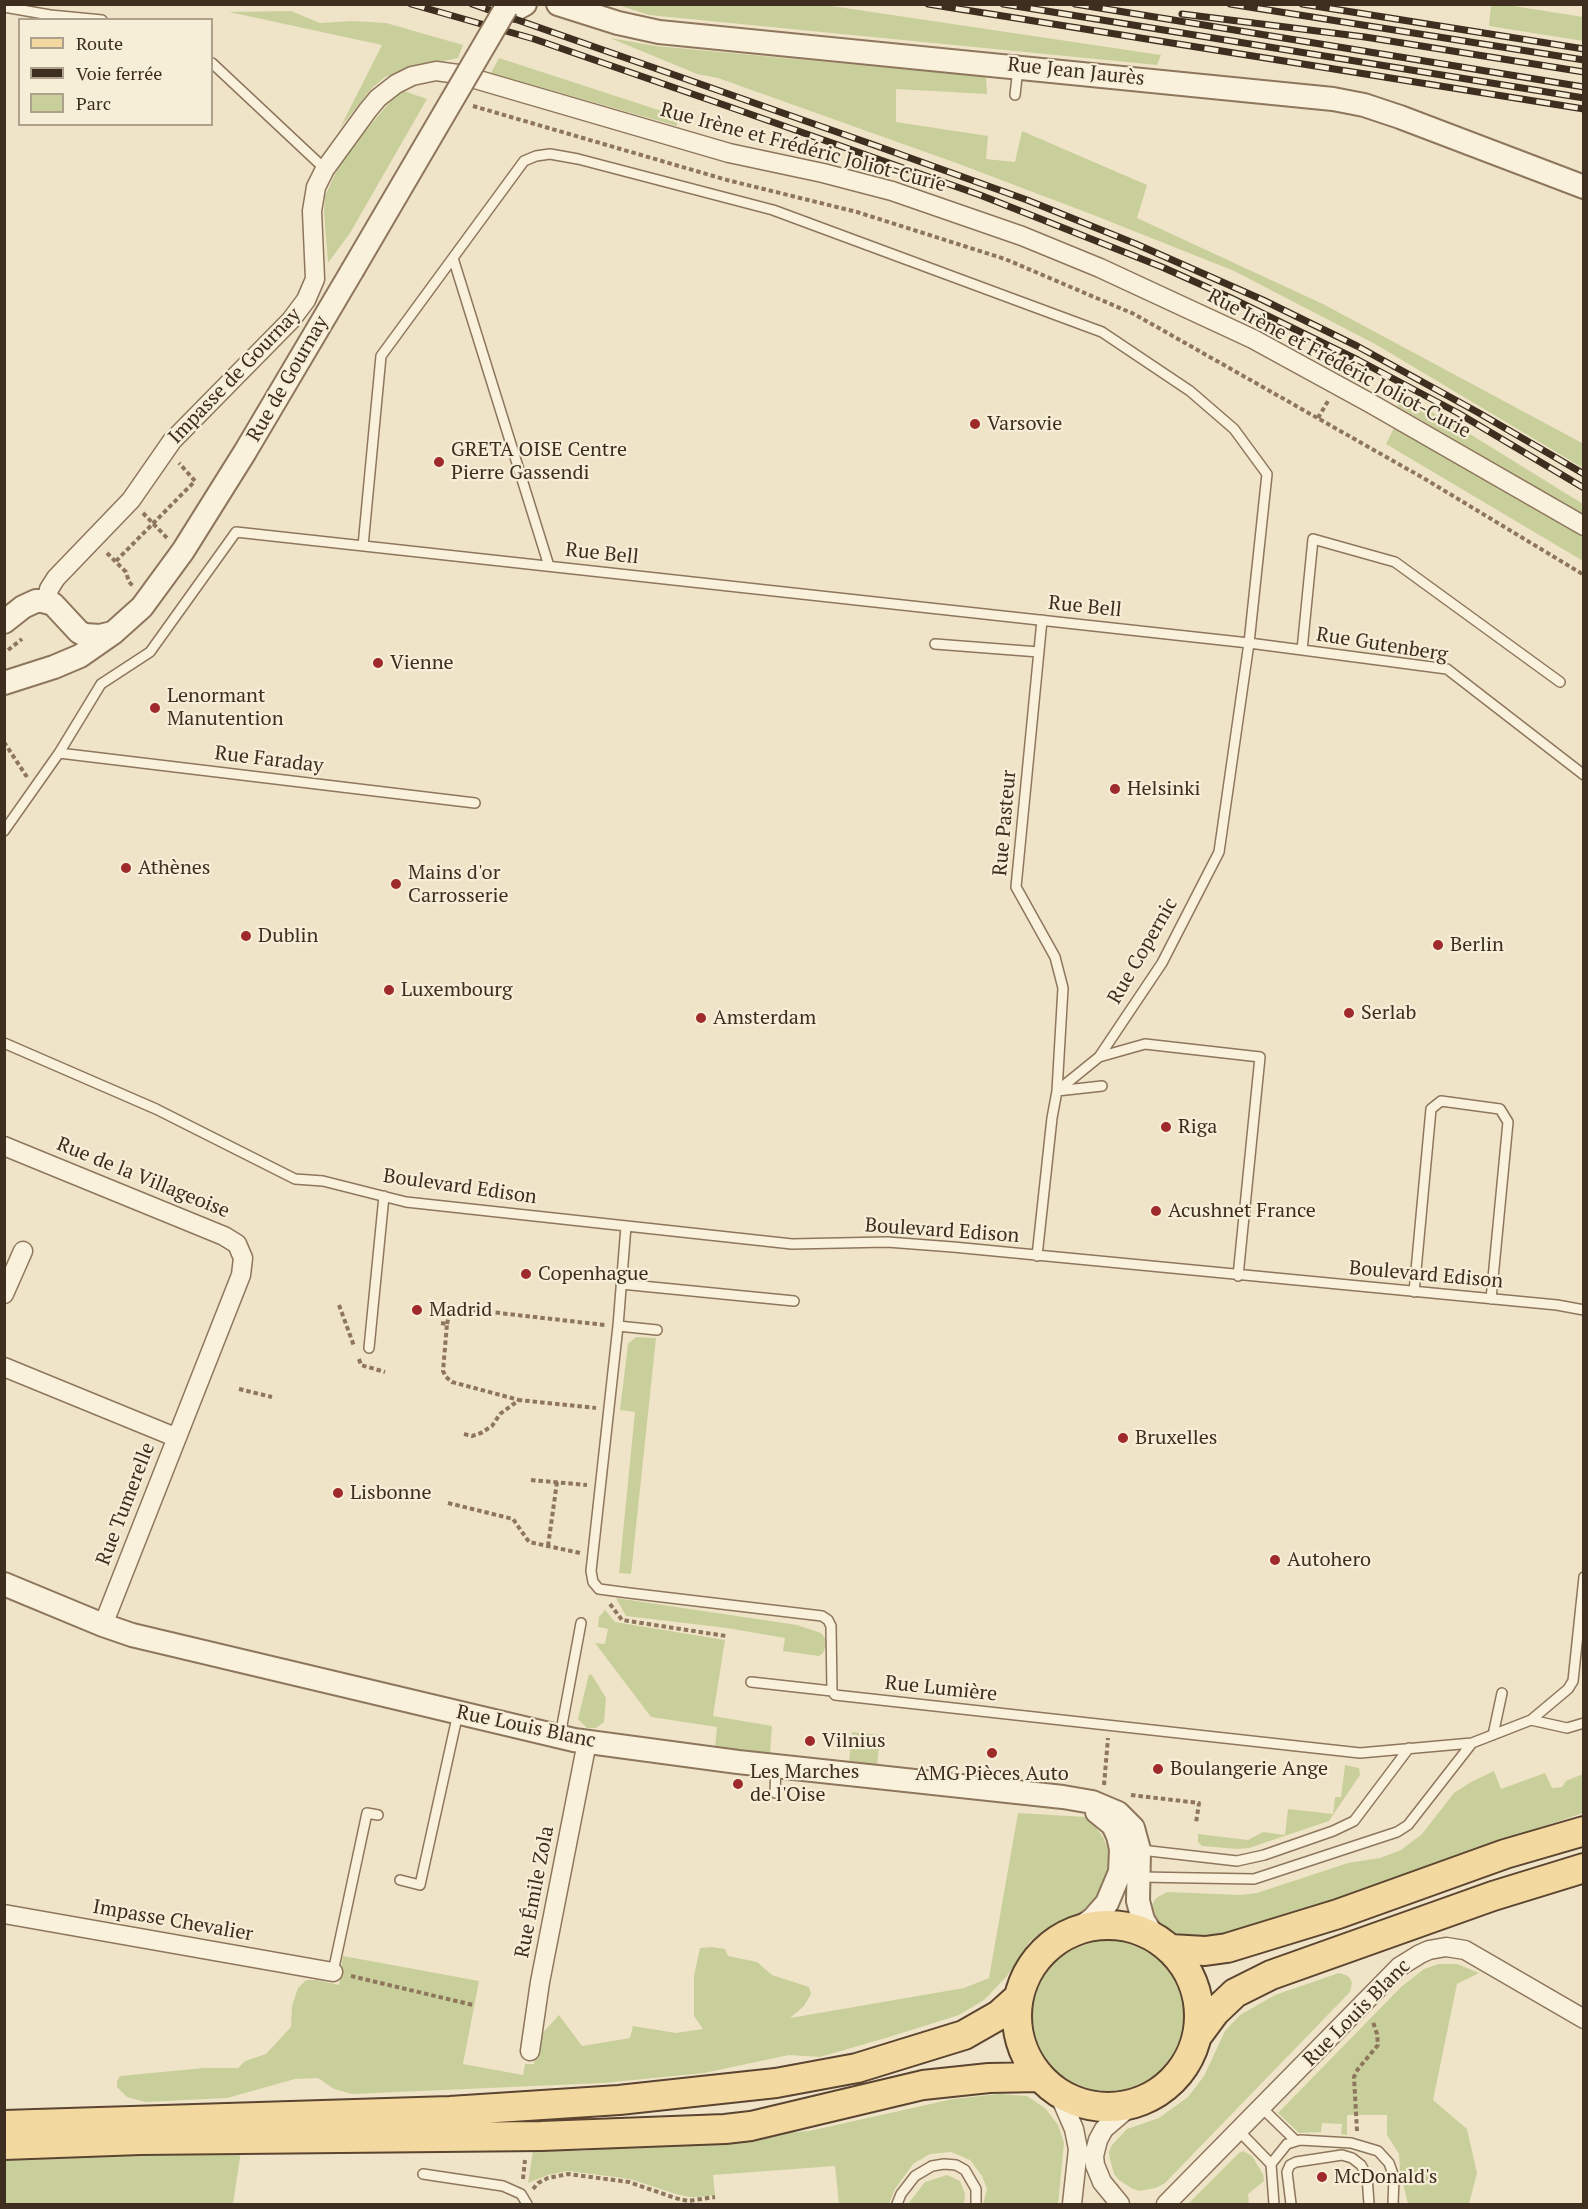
<!DOCTYPE html>
<meta charset="utf-8">
<style>
body{margin:0}
#map{position:relative;width:1588px;height:2209px;overflow:hidden;background:#f0e4c8;font-family:"PT Serif",serif}
canvas{display:block}
.frame{position:absolute;inset:0;border:6px solid #3d2e20;pointer-events:none}
.legend{position:absolute;left:18px;top:18px;width:195px;height:108px;box-sizing:border-box;background:#f7eed8;border:2px solid #ada18e;margin:0;padding:8px 10px;list-style:none;font-size:18px;color:#3d2e20}
.legend li{display:flex;align-items:center;gap:12px;height:30px}
.legend b{width:30px;border:2px solid #ada18e}
</style>
<div id="map">
<canvas width="1588" height="2209"></canvas>
<div class="frame"></div>
<ul class="legend">
<li><b style="height:8px;background:#f3d9a0"></b>Route</li>
<li><b style="height:8px;background:#3d2e20"></b>Voie ferrée</li>
<li><b style="height:16px;background:#c9cf9b"></b>Parc</li>
</ul>
</div>
<script>
const c = document.querySelector('canvas').getContext('2d');
c.lineJoin = 'round';
function fill(path, color) {
  c.fillStyle = color;
  c.fill(path, 'evenodd');
}
function shape(rows) {
  const path = new Path2D();
  for (const r of rows) {
    if (r.length === 3) {
      path.moveTo(r[0] + r[2], r[1]);
      path.arc(r[0], r[1], r[2], 0, 2 * Math.PI);
      continue;
    }
    path.moveTo(r[0], r[1]);
    for (let i = 2; i < r.length; i += 2) path.lineTo(r[i], r[i + 1]);
  }
  return path;
}
function stroke(path, color, width, dash) {
  c.strokeStyle = color;
  c.lineWidth = width;
  c.lineCap = dash ? 'butt' : 'round';
  c.setLineDash(dash || []);
  c.stroke(path);
}
function write(font, color, halo, rows, align = 'center') {
  c.font = font + ' "PT Serif",serif';
  c.lineWidth = 4.5;
  c.setLineDash([]);
  c.textBaseline = 'middle';
  c.strokeStyle = halo;
  c.fillStyle = color;
  for (const [text, x, y, turn = 0] of rows) {
    c.save();
    c.translate(x, y);
    c.rotate((+turn || 0) * Math.PI / 180);
    c.textAlign = isNaN(turn) ? turn : align;
    if (halo) c.strokeText(text, 0, 0);
    c.fillText(text, 0, 0);
    c.restore();
  }
}
fill(shape([
 [618,5,825,5,1161,55,1157,65,649,15],
 [1491,5,1507,5,1583,17,1583,41,1489,26],
 [291,11,320,23,352,21,386,23,463,45,458,58,411,68,385,77,372,88,340,128,382,45,229,12],
 [610,38,656,46,986,77,987,94,896,89,896,122,988,136,986,159,1015,162,1022,131,1147,185,1137,218,1323,304,1582,443,1583,444,1583,468,1375,344,1234,271,1096,216,959,164,718,78,697,74],
 [499,58,677,116,677,126,491,73],
 [404,91,427,99,350,233,328,263,324,212,325,196,331,183,338,168,369,127,393,98],
 [1405,397,1457,426,1583,504,1583,515,1397,406],
 [1394,428,1583,537,1583,561,1386,444],
 [636,1337,656,1338,631,1574,619,1573,635,1412,620,1410,628,1344],
 [616,1598,797,1625,821,1633,825,1638,826,1645,823,1653,819,1656,783,1651,785,1638,727,1628,626,1616],
 [605,1610,615,1622,725,1640,713,1716,772,1726,770,1755,715,1747,717,1727,651,1717,595,1643,605,1644,608,1629,598,1627,599,1617],
 [589,1674,592,1675,606,1698,604,1722,596,1728,587,1728,578,1719],
 [852,1732,880,1735,877,1766,849,1763],
 [1345,1765,1359,1768,1360,1775,1329,1821,1249,1848,1237,1849,1202,1846,1198,1842,1198,1834,1248,1840,1263,1832,1285,1835,1288,1809,1333,1814,1335,1797,1341,1797],
 [1494,1771,1501,1789,1545,1773,1552,1788,1562,1787,1566,1781,1583,1774,1583,1813,1497,1842,1471,1858,1278,1916,1218,1938,1179,1936,1159,1924,1154,1915,1152,1909,1153,1903,1156,1898,1167,1892,1241,1895,1257,1893,1348,1863,1380,1858,1401,1850,1422,1834,1454,1793,1471,1782],
 [1018,1813,1086,1817,1092,1823,1103,1837,1108,1850,1110,1866,1108,1879,1104,1890,1087,1911,1061,1922,1030,1941,1007,1976,984,2000,959,2015,889,2037,820,2057,789,2055,704,2073,603,2083,352,2094,334,2089,318,2078,295,2079,227,2098,145,2102,127,2097,117,2087,117,2081,120,2076,204,2068,238,2068,245,2061,266,2054,291,2027,292,2006,298,1988,306,1980,317,1980,339,1985,343,1956,479,1981,463,2064,523,2075,525,2064,534,2064,538,2038,559,2015,582,2046,630,2038,633,2026,676,2033,703,2029,694,2016,694,1976,700,1948,712,1947,725,1949,728,1956,757,1962,772,1975,809,1987,811,1994,804,2006,790,2018,964,1988,989,1978],
 [1109,2017,77],
 [1438,1964,1457,1964,1479,1973,1457,1984,1433,2100,1467,2129,1477,2173,1469,2204,1408,2204,1400,2171,1399,2154,1387,2135,1387,2115,1347,2115,1347,2135,1341,2134,1342,2124,1322,2123,1321,2132,1299,2133,1278,2113,1401,1987,1424,1969],
 [1339,1973,1346,1975,1350,1978,1352,1983,1350,1992,1164,2184,1155,2188,1139,2191,1131,2188,1119,2180,1114,2174,1110,2159,1109,2152,1112,2145,1127,2129,1159,2118,1188,2097,1204,2076,1225,2031,1240,2015,1275,1995],
 [999,2094,1027,2096,1045,2108,1058,2125,1064,2143,1058,2204,983,2204,987,2189,982,2176,970,2160,951,2152,930,2154,913,2164,895,2189,889,2204,839,2204,835,2166,713,2175,715,2195,698,2197,689,2197,676,2194,630,2179,568,2171,548,2175,528,2183,533,2151,585,2151,638,2144,809,2131,953,2099],
 [241,2151,233,2204,5,2204,5,2157],
 [1243,2151,1252,2156,1263,2174,1264,2181,1248,2194,1249,2204,1188,2204,1239,2153],
 [947,2175,960,2181,965,2194,964,2204,908,2204,925,2182]
]), '#c9cf9b');
const service = shape([
 [4,7,50,15,102,20],
 [212,63,325,169],
 [1015,95,1018,68],
 [453,258,549,566],
 [363,546,381,356,524,161,536,156,550,154,578,159,773,210,1102,332,1190,391,1234,429,1267,474,1249,643,1219,852,1162,963,1099,1057,1057,1091,1052,1118,1037,1256],
 [1042,620,1016,887,1055,957,1063,988,1057,1091,1102,1086],
 [935,644,1039,652],
 [1302,650,1313,539,1395,562,1560,682],
 [59,753,475,803],
 [4,831,59,753,101,684,150,652,236,532,1249,643,1447,669,1584,775],
 [4,1043,156,1109,295,1179,323,1181,406,1202,792,1244,887,1242,953,1247,1557,1305,1584,1310],
 [1099,1057,1145,1044,1260,1057,1238,1276],
 [626,1226,618,1326,591,1571,593,1582,599,1589,629,1593,822,1616,828,1620,831,1626,832,1691,835,1695,1360,1753,1472,1743,1531,1720,1568,1689,1573,1681,1584,1577],
 [621,1284,794,1301],
 [1414,1292,1431,1109,1441,1101,1500,1109,1508,1122,1491,1299],
 [618,1326,657,1330],
 [369,1348,384,1196],
 [751,1682,832,1691],
 [1531,1720,1567,1728,1584,1723],
 [1493,1735,1502,1693],
 [560,1736,581,1623],
 [775,1793,776,1766],
 [1141,1850,1237,1861,1264,1855,1333,1831,1354,1821,1409,1748],
 [1139,1877,1254,1879,1397,1832,1408,1825,1472,1743],
 [400,1880,420,1885,458,1713],
 [333,1972,367,1813,378,1815],
 [1262,2108,1296,2141],
 [1239,2131,1271,2164],
 [423,2174,503,2186,521,2194,527,2204],
 [897,2204,901,2194,915,2176,932,2166,944,2164,956,2165,965,2170,976,2189,976,2204],
 [1274,2204,1271,2164,1287,2144,1300,2140,1351,2143,1378,2151,1389,2163,1394,2177,1393,2204],
 [1291,2204,1287,2172,1290,2165,1296,2162,1342,2155,1352,2158,1361,2165,1367,2176,1369,2204]
]);
const minor = shape([
 [47,602,49,589,56,578,131,500,172,441,291,320,306,300,315,279,312,211,316,187,325,169,368,110,378,98,396,84,412,76,436,71,458,74,729,153,823,173,892,191,1022,236,1100,268,1253,339,1370,403,1584,526],
 [4,1146,224,1236,237,1244,243,1258,241,1275,103,1625],
 [4,1294,23,1251],
 [4,1367,175,1437],
 [4,1914,333,1972],
 [530,2051,540,1982,587,1742],
 [1058,2092,1074,2129,1078,2149,1072,2204],
 [1120,2204,1102,2182,1095,2165,1094,2156,1098,2140,1104,2129,1132,2105],
 [1166,2204,1399,1967,1420,1954,1429,1950,1446,1947,1465,1950,1584,2019]
]);
const tertiary = shape([
 [502,4,514,10,525,4],
 [558,4,618,23,659,32,1333,99,1364,105,1400,117,1584,187],
 [4,622,23,607,36,601,42,601,53,604,79,632,85,635,100,636,112,633],
 [4,683,54,667,80,656,113,633,142,607,183,551,245,452,352,271],
 [4,1584,103,1625,132,1635,574,1740,738,1762,1063,1797,1092,1802,1118,1813,1133,1828,1139,1850,1138,1901,1143,1920,1153,1936],
 [1077,1930,1093,1919,1107,1903,1120,1872,1121,1849,1118,1836,1113,1825,1097,1812]
]);
const primary = shape([
 [1108,2016,91],
 [1170,1949,1205,1951,1227,1948,1338,1914,1505,1854,1584,1831],
 [1198,2035,1215,2012,1235,1993,1271,1975,1493,1896,1584,1868],
 [4,2125,450,2111,619,2100,776,2083,857,2068,964,2035,999,2015,1019,1997],
 [4,2145,140,2140,541,2136,725,2129,751,2126,923,2085,989,2078,1040,2077]
]);
stroke(service, '#8d765c', 12);
stroke(minor, '#8d765c', 21);
stroke(tertiary, '#8d765c', 26);
stroke(primary, '#5b4430', 32);
stroke(shape([
 [473,106,727,180,857,212,1005,259,1134,314,1425,479,1584,575],
 [1318,418,1328,401],
 [143,513,167,538],
 [107,553,126,572,129,582,133,586],
 [116,561,195,481,179,463],
 [8,650,22,639],
 [4,742,27,777],
 [339,1305,354,1346],
 [441,1323,447,1324,443,1371,446,1377,452,1382,519,1400],
 [447,1324,450,1311,455,1308,605,1325],
 [359,1359,361,1365,385,1372],
 [239,1389,272,1397],
 [464,1434,472,1436,481,1433,492,1426,500,1414,519,1400,596,1408],
 [531,1480,587,1485],
 [448,1503,513,1519,529,1542,580,1553],
 [548,1546,557,1482],
 [610,1604,622,1620,726,1636],
 [1104,1785,1108,1738],
 [1131,1795,1199,1803,1196,1823],
 [351,1976,473,2005],
 [1357,2131,1354,2077,1358,2069,1378,2045,1377,2034,1373,2022],
 [523,2179,525,2160],
 [533,2189,538,2183,548,2178,568,2174,629,2182,675,2198,688,2201,715,2197]
]), '#8d765c', 4, [4.5, 3]);
stroke(service, '#faf1dc', 9);
stroke(minor, '#faf1dc', 18);
stroke(tertiary, '#faf1dc', 22);
stroke(primary, '#f3d9a0', 28);
const rail = shape([
 [411,4,534,39,727,106,980,195,1162,267,1231,298,1358,360,1458,413,1584,488],
 [472,4,874,145,1027,200,1136,244,1263,300,1357,346,1479,413,1584,474],
 [928,4,1584,109],
 [1003,4,1584,98],
 [1075,4,1584,87],
 [1230,4,1584,60],
 [1302,4,1584,49],
 [1182,14,1365,37,1584,72]
]);
stroke(rail, '#3d2e20', 7);
stroke(rail, '#f7eed8', 4.5, [14]);
const tertiaryBridge = shape([
 [352,271,506,8]
]);
stroke(tertiaryBridge, '#8d765c', 26, []);
stroke(tertiaryBridge, '#faf1dc', 22);
for (const [x, y, r, color] of [
 [975,424,6,"#9e2a2b"],
 [439,462,6,"#9e2a2b"],
 [378,663,6,"#9e2a2b"],
 [155,708,6,"#9e2a2b"],
 [1115,789,6,"#9e2a2b"],
 [126,868,6,"#9e2a2b"],
 [396,884,6,"#9e2a2b"],
 [246,936,6,"#9e2a2b"],
 [1438,945,6,"#9e2a2b"],
 [389,990,6,"#9e2a2b"],
 [1349,1013,6,"#9e2a2b"],
 [701,1018,6,"#9e2a2b"],
 [1166,1127,6,"#9e2a2b"],
 [1156,1211,6,"#9e2a2b"],
 [526,1274,6,"#9e2a2b"],
 [417,1310,6,"#9e2a2b"],
 [1123,1438,6,"#9e2a2b"],
 [338,1493,6,"#9e2a2b"],
 [1275,1560,6,"#9e2a2b"],
 [810,1741,6,"#9e2a2b"],
 [992,1753,6,"#9e2a2b"],
 [1158,1769,6,"#9e2a2b"],
 [738,1784,6,"#9e2a2b"],
 [1322,2177,6,"#9e2a2b"]
]) {
  const dot = new Path2D();
  dot.arc(x, y, r, 0, 2 * Math.PI);
  c.fillStyle = color;
  c.fill(dot);
  stroke(dot, '#f7eed8', 2);
}
write('20px', '#3d2e20', '#f7eed8', [
 ["Rue Jean Jaurès",1076,72,6],
 ["Rue Irène et Frédéric Joliot-Curie",803,148,15],
 ["Rue Irène et Frédéric Joliot-Curie",1339,364,28],
 ["Impasse de Gournay",235,376,-46],
 ["Rue de Gournay",288,379,-60],
 ["Rue Bell",602,554,6],
 ["Rue Bell",1085,607,6],
 ["Rue Gutenberg",1382,645,9],
 ["Rue Faraday",269,760,7],
 ["Rue Pasteur",1005,823,-85],
 ["Rue Copernic",1143,951,-60],
 ["Rue de la Villageoise",143,1178,22],
 ["Boulevard Edison",460,1187,8],
 ["Boulevard Edison",942,1231,4],
 ["Boulevard Edison",1426,1275,5],
 ["Rue Tumerelle",126,1504,-69],
 ["Rue Lumière",941,1689,6],
 ["Rue Louis Blanc",526,1727,12],
 ["Rue Émile Zola",535,1892,-79],
 ["Impasse Chevalier",173,1921,10],
 ["Rue Louis Blanc",1357,2013,-45]
]);
write('20px', '#3d2e20', '#f7eed8', [
 ["Varsovie",987,424],
 ["GRETA OISE Centre",451,450],
 ["Pierre Gassendi",451,473],
 ["Vienne",390,663],
 ["Lenormant",167,696],
 ["Manutention",167,719],
 ["Helsinki",1127,789],
 ["Athènes",138,868],
 ["Mains d'or",408,873],
 ["Carrosserie",408,896],
 ["Dublin",258,936],
 ["Berlin",1450,945],
 ["Luxembourg",401,990],
 ["Serlab",1361,1013],
 ["Amsterdam",713,1018],
 ["Riga",1178,1127],
 ["Acushnet France",1168,1211],
 ["Copenhague",538,1274],
 ["Madrid",429,1310],
 ["Bruxelles",1135,1438],
 ["Lisbonne",350,1493],
 ["Autohero",1287,1560],
 ["Vilnius",822,1741],
 ["Boulangerie Ange",1170,1769],
 ["Les Marches",750,1772],
 ["de l'Oise",750,1795],
 ["AMG Pièces Auto",992,1774,"center"],
 ["McDonald's",1334,2177]
], 'left');
</script>
